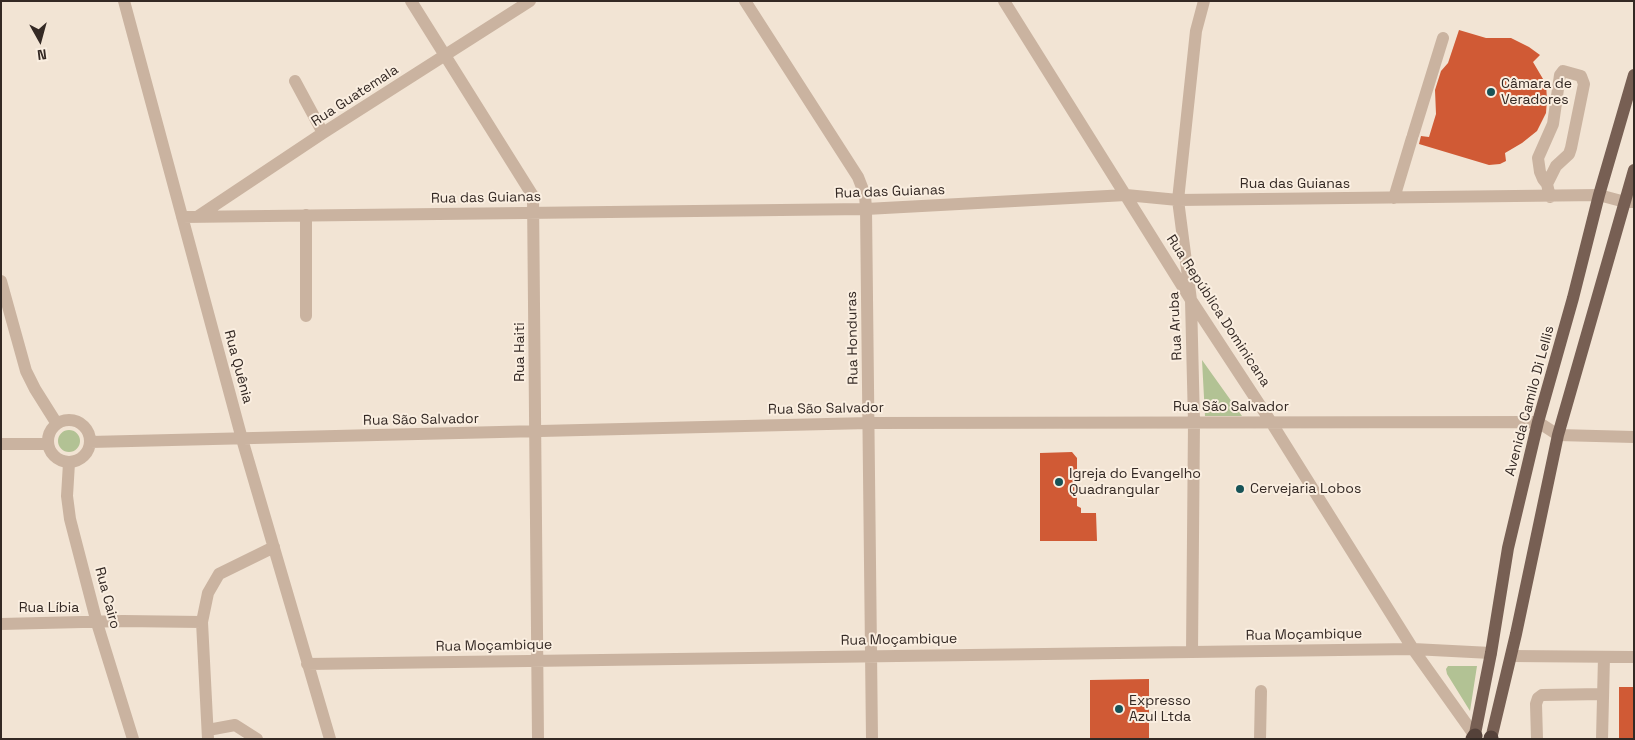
<!DOCTYPE html>
<meta charset="utf-8">
<style>
body{margin:0}
#map{position:relative;width:1635px;height:740px;overflow:hidden;background:#f2e4d4;font-family:"Space Grotesk",sans-serif}
canvas{display:block}
.frame{position:absolute;inset:0;border:2px solid #342924;pointer-events:none}
.north{position:absolute;left:15px;top:15px;width:50px;height:50px;-webkit-text-stroke:4px #faeee0;paint-order:stroke;rotate:173deg;font-size:14px;font-weight:700;line-height:20px;text-align:center;color:#342924}
.north::after{content:'';display:block;margin:auto;width:18px;height:22px;background:#342924;clip-path:polygon(50% 0,100% 100%,50% 72%,0 100%)}
</style>
<div id="map">
<canvas width="1635" height="740"></canvas>
<div class="frame"></div>
<div class="north">N</div>
</div>
<script>
const c = document.querySelector('canvas').getContext('2d');
c.lineJoin = 'round';
function fill(path, color) {
  c.fillStyle = color;
  c.fill(path, 'evenodd');
}
function shape(rows) {
  const path = new Path2D();
  for (const r of rows) {
    if (r.length === 3) {
      path.moveTo(r[0] + r[2], r[1]);
      path.arc(r[0], r[1], r[2], 0, 2 * Math.PI);
      continue;
    }
    path.moveTo(r[0], r[1]);
    for (let i = 2; i < r.length; i += 2) path.lineTo(r[i], r[i + 1]);
  }
  return path;
}
function stroke(path, color, width, dash) {
  c.strokeStyle = color;
  c.lineWidth = width;
  c.lineCap = dash ? 'butt' : 'round';
  c.setLineDash(dash || []);
  c.stroke(path);
}
function write(font, color, halo, rows, align = 'center') {
  c.font = font + ' "Space Grotesk",sans-serif';
  c.lineWidth = 4;
  c.setLineDash([]);
  c.textBaseline = 'middle';
  c.strokeStyle = halo;
  c.fillStyle = color;
  for (const [text, x, y, turn = 0] of rows) {
    c.save();
    c.translate(x, y);
    c.rotate((+turn || 0) * Math.PI / 180);
    c.textAlign = isNaN(turn) ? turn : align;
    if (halo) c.strokeText(text, 0, 0);
    c.fillText(text, 0, 0);
    c.restore();
  }
}
fill(shape([
 [1202,360,1242,416,1205,416],
 [69,441,11],
 [1448,666,1477,666,1470,711,1447,674,1446,669]
]), '#b2c294');
fill(shape([
 [1459,30,1486,38,1511,38,1529,47,1540,55,1533,62,1546,84,1547,100,1546,113,1537,131,1522,143,1505,153,1506,161,1500,164,1489,165,1419,144,1421,136,1429,137,1436,114,1435,90,1441,71,1448,63],
 [1072,452,1077,458,1077,506,1081,508,1081,513,1096,513,1097,541,1040,541,1040,453],
 [1149,679,1149,739,1090,739,1090,680],
 [1619,687,1634,687,1634,739,1619,739]
]), '#d05a35');
stroke(shape([
 [124,1,242,439,330,739],
 [411,1,533,196,538,739],
 [745,1,858,177,865,195,866,209,872,739],
 [1004,1,1191,300,1271,422,1413,649,1475,736],
 [295,81,323,133],
 [1413,135,1443,38],
 [1547,184,1556,166,1569,154,1571,148,1584,84,1581,76,1563,71,1560,75,1553,124,1538,158,1540,172,1543,179,1547,184,1550,197],
 [1394,198,1412,138],
 [306,215,306,316],
 [182,217,866,209,1126,195,1178,200,1599,195,1625,202,1634,202],
 [197,217,323,133,530,1],
 [1,281,26,371,35,389,57,424],
 [69,441,21],
 [90,442,868,423,1538,422,1558,435,1634,437],
 [1,444,48,444],
 [69,463,67,496,70,519,97,623,133,739],
 [1,624,123,621,202,622],
 [1192,652,1194,422,1191,300,1178,200,1196,31,1204,1],
 [1511,656,1634,657],
 [307,664,1413,649,1491,653],
 [208,730,235,725,257,739],
 [208,739,202,622,208,593,219,574,274,547],
 [1260,739,1261,691],
 [1537,739,1536,704,1538,698,1542,695,1602,694],
 [1602,739,1604,657]
]), '#cab3a0', 12);
stroke(shape([
 [1474,739,1491,653,1508,548,1538,422,1573,298,1599,195,1634,75],
 [1491,739,1516,634,1558,435,1634,170]
]), '#775f53', 12);
stroke(shape([
 [1491,738,1491,739],
 [1473,739,1475,736]
]), '#55423a', 15);
for (const [x, y, r, color] of [
 [1491,92,5,"#175357"],
 [1059,482,5,"#175357"],
 [1240,489,5,"#175357"],
 [1119,709,5,"#175357"]
]) {
  const dot = new Path2D();
  dot.arc(x, y, r, 0, 2 * Math.PI);
  c.fillStyle = color;
  c.fill(dot);
  stroke(dot, '#faeee0', 2);
}
write('14px', '#342924', '#faeee0', [
 ["Câmara de",1501,84],
 ["Veradores",1501,100],
 ["Igreja do Evangelho",1069,474],
 ["Quadrangular",1069,490],
 ["Cervejaria Lobos",1250,489],
 ["Expresso",1129,701],
 ["Azul Ltda",1129,717]
], 'left');
write('14px', '#342924', '#faeee0', [
 ["Rua Guatemala",355,96,-33],
 ["Rua das Guianas",1295,184],
 ["Rua das Guianas",890,192,-2],
 ["Rua das Guianas",486,198,-1],
 ["Rua República Dominicana",1218,311,57],
 ["Rua Aruba",1176,326,-93],
 ["Rua Honduras",853,338,-91],
 ["Rua Haiti",520,352,-90],
 ["Rua Quênia",238,367,75],
 ["Avenida Camilo Di Lellis",1530,401,-75],
 ["Rua São Salvador",1231,407],
 ["Rua São Salvador",826,409,-1],
 ["Rua São Salvador",421,420,-1],
 ["Rua Cairo",107,598,75],
 ["Rua Líbia",49,608],
 ["Rua Moçambique",1304,635,-1],
 ["Rua Moçambique",899,640,-1],
 ["Rua Moçambique",494,646,-1]
]);
</script>
